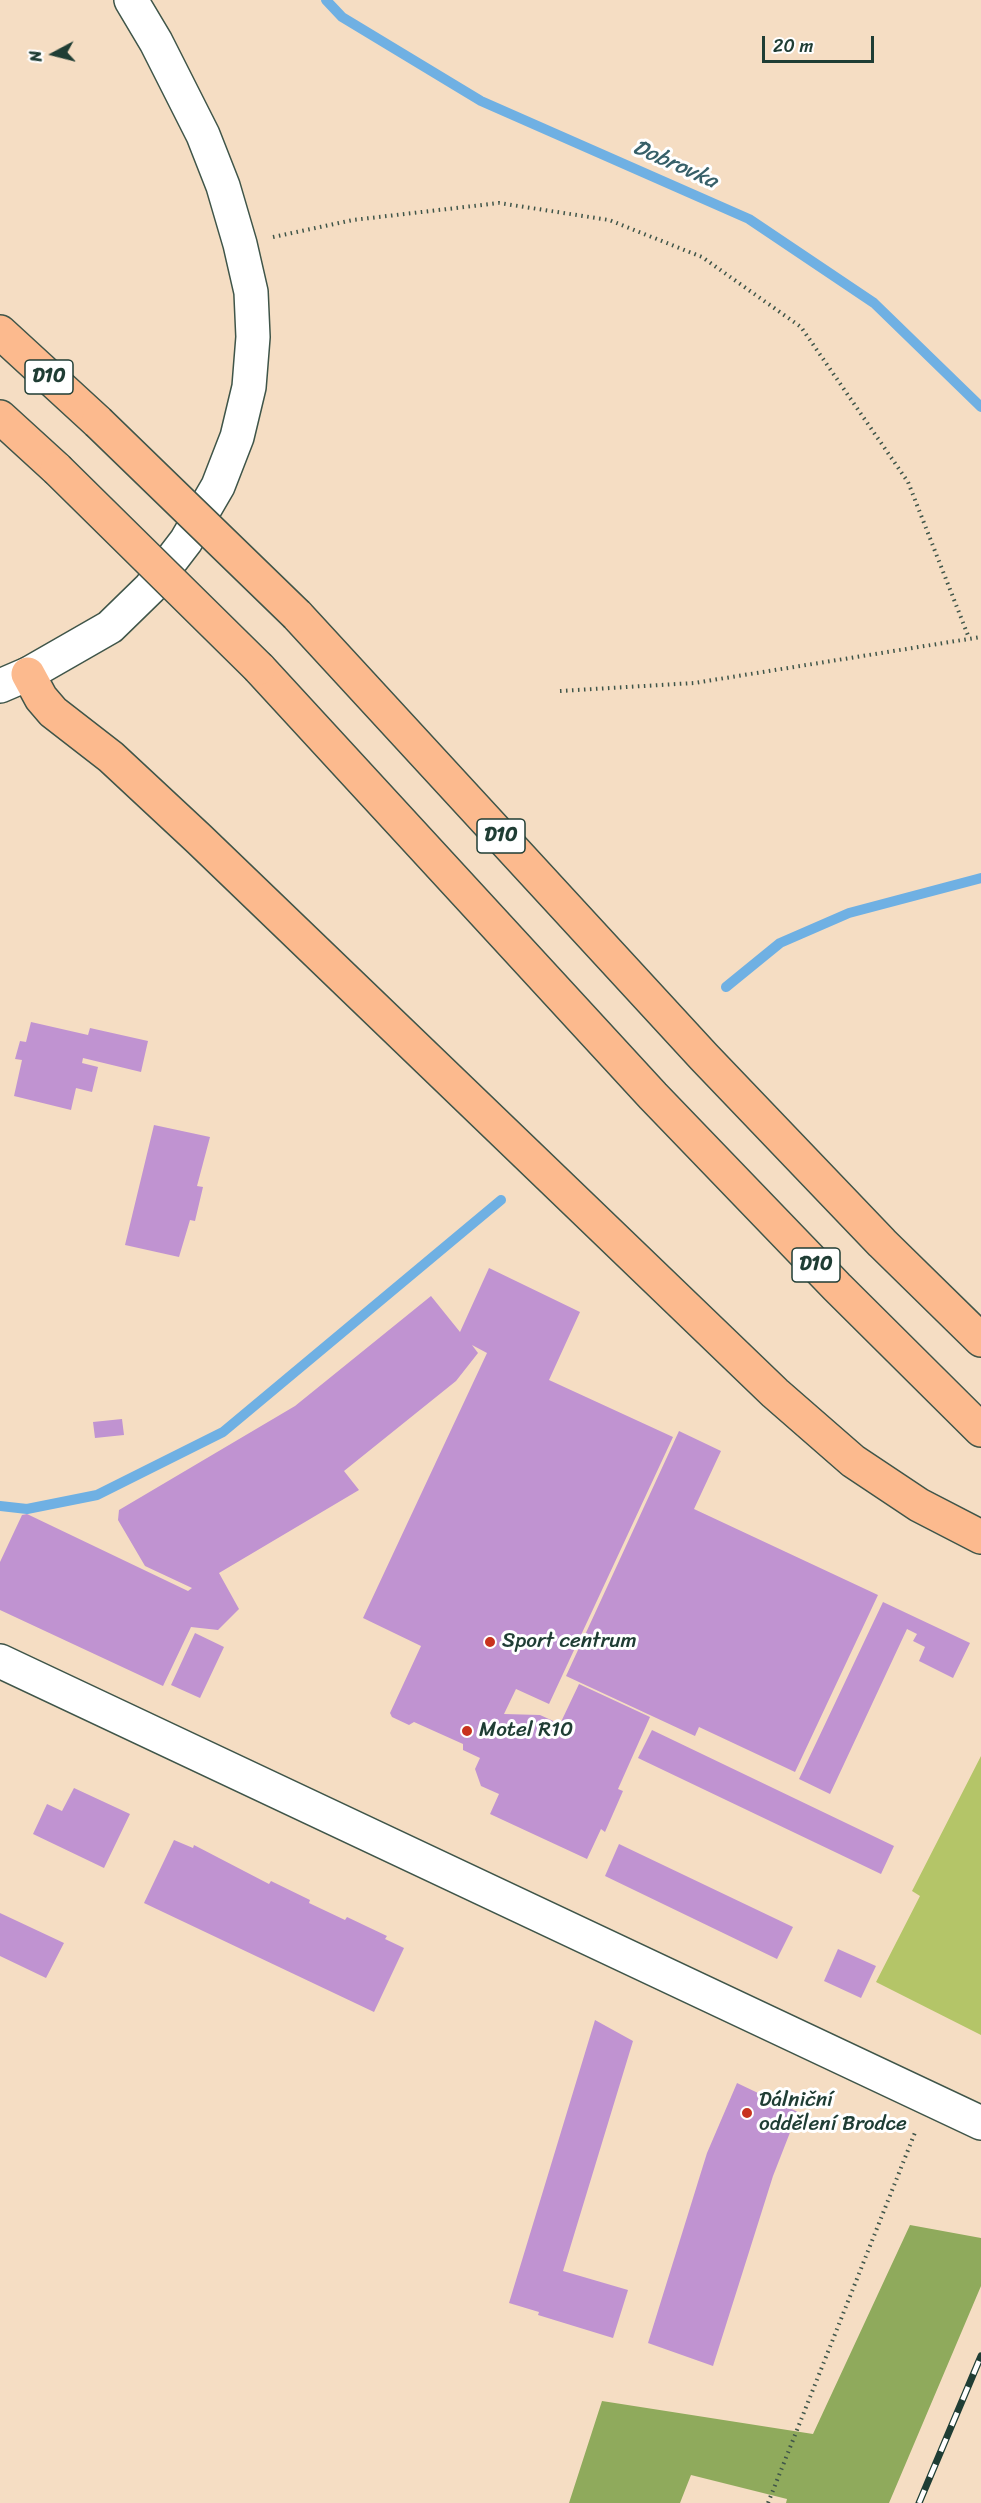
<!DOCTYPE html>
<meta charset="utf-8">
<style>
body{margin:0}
#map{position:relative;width:981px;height:2503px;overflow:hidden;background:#f5ddc3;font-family:Sriracha,sans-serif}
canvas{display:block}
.north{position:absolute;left:24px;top:24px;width:60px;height:60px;-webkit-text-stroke:4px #fff;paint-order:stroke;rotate:263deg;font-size:16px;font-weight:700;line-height:24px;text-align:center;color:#1f3d34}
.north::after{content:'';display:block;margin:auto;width:21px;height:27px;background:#1f3d34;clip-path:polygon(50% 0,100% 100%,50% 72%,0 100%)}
.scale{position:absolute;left:762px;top:36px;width:112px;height:27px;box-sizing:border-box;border:3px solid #1f3d34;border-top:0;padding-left:8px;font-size:18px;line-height:21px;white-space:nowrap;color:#1f3d34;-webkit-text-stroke:4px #fff;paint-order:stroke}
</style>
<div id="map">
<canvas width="981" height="2503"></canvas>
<div class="north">N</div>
<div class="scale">20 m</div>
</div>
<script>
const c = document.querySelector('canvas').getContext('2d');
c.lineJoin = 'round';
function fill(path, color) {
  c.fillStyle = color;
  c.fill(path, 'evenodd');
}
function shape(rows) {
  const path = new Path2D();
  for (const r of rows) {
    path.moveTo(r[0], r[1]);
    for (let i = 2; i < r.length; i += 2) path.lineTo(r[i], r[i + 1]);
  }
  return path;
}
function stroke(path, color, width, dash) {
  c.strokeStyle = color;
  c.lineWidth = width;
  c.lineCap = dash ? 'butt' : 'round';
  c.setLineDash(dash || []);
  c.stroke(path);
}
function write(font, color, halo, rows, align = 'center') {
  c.font = font + ' Sriracha,sans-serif';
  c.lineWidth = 6;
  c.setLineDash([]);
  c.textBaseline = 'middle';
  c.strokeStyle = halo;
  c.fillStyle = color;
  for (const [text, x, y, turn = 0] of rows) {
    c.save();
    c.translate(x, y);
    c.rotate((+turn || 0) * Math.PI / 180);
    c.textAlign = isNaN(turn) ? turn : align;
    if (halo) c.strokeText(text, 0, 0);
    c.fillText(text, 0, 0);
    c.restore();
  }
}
fill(shape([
 [981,1756,981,2035,876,1982,920,1896,912,1891]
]), '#b4c568');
fill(shape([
 [910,2225,981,2238,981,2286,889,2503,786,2503,787,2499,691,2475,680,2503,569,2503,602,2401,813,2434]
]), '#8faa5c');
stroke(shape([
 [326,0,342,17,481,101,749,219,874,303,981,407],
 [726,987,780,943,849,913,981,878],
 [0,1506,27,1509,97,1495,223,1432,501,1200]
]), '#6fb0e3', 10);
fill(shape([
 [31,1022,88,1035,90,1028,148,1041,141,1072,83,1058,82,1063,98,1067,92,1092,76,1088,71,1110,14,1096,22,1060,15,1059,20,1041,26,1042],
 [154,1125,210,1137,197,1186,203,1187,195,1221,190,1220,179,1257,125,1245],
 [489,1268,580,1312,549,1380,673,1437,549,1704,516,1689,504,1714,540,1715,560,1724,579,1684,650,1717,618,1789,623,1791,605,1832,601,1829,587,1859,490,1814,499,1794,481,1786,475,1769,480,1758,463,1750,463,1744,414,1722,409,1725,392,1717,390,1713,421,1646,363,1618,487,1353,472,1345,478,1353,456,1381,344,1471,359,1490,219,1573,239,1609,218,1630,191,1627,163,1686,0,1610,0,1562,22,1515,27,1514,188,1591,192,1588,145,1566,118,1520,119,1510,295,1406,431,1296,460,1332],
 [122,1419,124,1435,95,1438,93,1422],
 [679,1431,721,1451,694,1509,878,1595,795,1772,699,1727,695,1736,566,1676],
 [883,1602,970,1643,953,1678,919,1661,925,1647,913,1641,917,1634,907,1629,830,1794,799,1779],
 [195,1633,224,1647,200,1698,171,1685],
 [652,1730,894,1846,881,1874,638,1758],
 [74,1788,130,1814,104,1868,33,1834,47,1804,62,1811],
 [174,1840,193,1848,194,1845,269,1884,271,1881,310,1900,309,1903,345,1920,347,1917,387,1936,385,1939,404,1948,374,2012,144,1903],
 [619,1844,793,1927,777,1959,605,1876],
 [0,1913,64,1943,46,1978,0,1956],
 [838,1949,876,1966,861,1998,824,1981],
 [595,2020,633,2041,563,2271,628,2290,613,2338,538,2315,539,2312,509,2303],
 [737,2083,798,2112,773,2176,713,2366,648,2343,707,2153]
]), '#c093d1');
const minor = shape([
 [0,686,28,674,110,627,150,588,186,541,218,486,237,437,249,387,253,337,251,292,240,244,223,186,203,135,156,42,131,0],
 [0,1661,981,2123]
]);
const motorway = shape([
 [0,332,98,422],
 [0,417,57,469],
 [297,615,704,1057,882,1243,981,1340],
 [259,668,653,1096,837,1287,981,1430],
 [28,674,41,698,53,712,111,757,199,839,775,1393,853,1461,919,1505,981,1537]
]);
stroke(minor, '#3f5549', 36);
stroke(motorway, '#3f5549', 36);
stroke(shape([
 [273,237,353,220,499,203,609,220,702,257,801,327,908,482,969,638],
 [560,691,694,683,981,637],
 [768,2503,916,2130]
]), '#3f5549', 4, [1.5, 4.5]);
stroke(minor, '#fff', 33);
stroke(motorway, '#fcba8e', 33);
const rail = shape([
 [919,2503,981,2356]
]);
stroke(rail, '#1f3d34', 7);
stroke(rail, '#fff', 4.5, [14]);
const motorwayBridge = shape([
 [98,422,297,615],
 [57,469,259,668]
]);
stroke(motorwayBridge, '#3f5549', 36, []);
stroke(motorwayBridge, '#fcba8e', 33);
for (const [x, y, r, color] of [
 [490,1642,6,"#c8321e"],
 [467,1731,6,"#c8321e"],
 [747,2113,6,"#c8321e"]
]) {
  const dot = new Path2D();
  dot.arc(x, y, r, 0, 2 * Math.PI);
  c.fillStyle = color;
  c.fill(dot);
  stroke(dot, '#fff', 2);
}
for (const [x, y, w] of [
 [49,377,48],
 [501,836,48],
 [816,1265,48]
]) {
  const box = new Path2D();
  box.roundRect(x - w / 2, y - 17, w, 34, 4.5);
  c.fillStyle = '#fff';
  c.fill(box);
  stroke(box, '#1f3d34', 1.5);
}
write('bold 20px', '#1f3d34', null, [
 ["D10",49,377],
 ["D10",501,836],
 ["D10",816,1265]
]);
write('21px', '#1f3d34', '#fff', [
 ["Sport centrum",502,1642],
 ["Motel R10",479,1731],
 ["Dálniční",759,2101],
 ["oddělení Brodce",759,2125]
], 'left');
write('italic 22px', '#376069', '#fff', [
 ["Dobrovka",675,165,24]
]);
</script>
